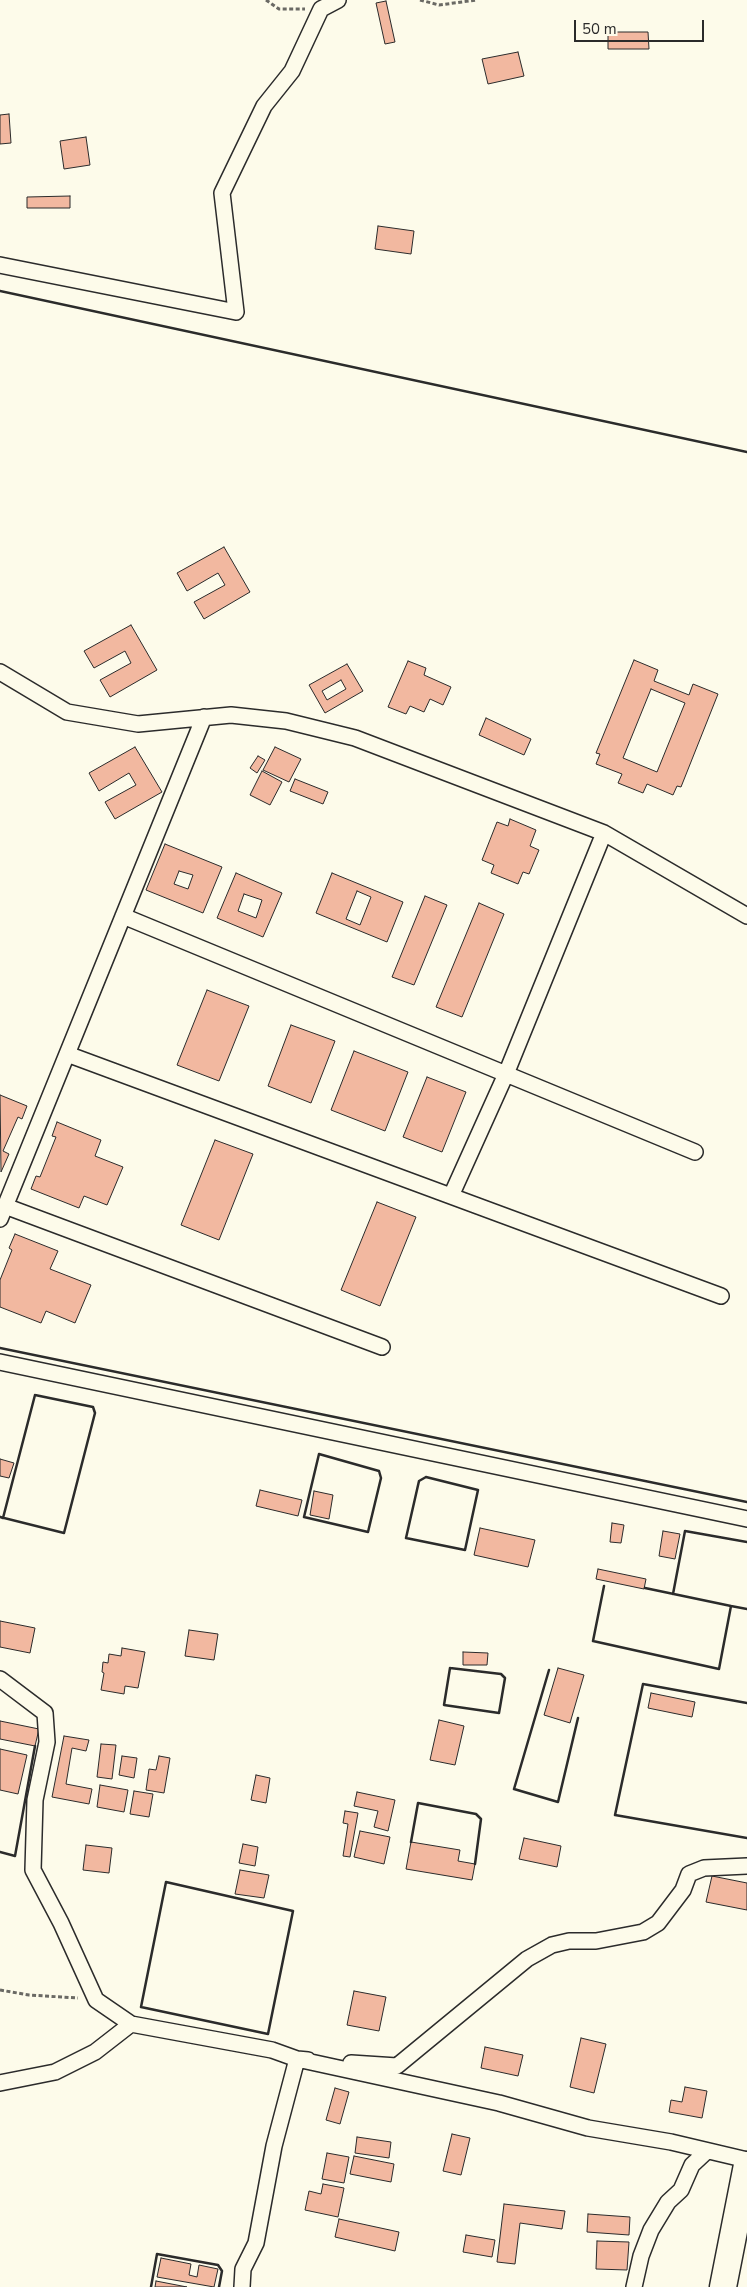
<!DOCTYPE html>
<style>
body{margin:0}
#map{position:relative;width:747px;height:2287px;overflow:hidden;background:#fdfbea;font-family:"Nunito Sans",sans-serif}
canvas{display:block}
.scale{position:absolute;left:574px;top:20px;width:130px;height:22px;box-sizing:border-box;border:2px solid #2b2b2b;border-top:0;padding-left:6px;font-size:15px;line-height:18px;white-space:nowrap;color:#2b2b2b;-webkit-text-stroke:4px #fdfbea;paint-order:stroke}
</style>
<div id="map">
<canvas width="747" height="2287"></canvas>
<div class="scale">50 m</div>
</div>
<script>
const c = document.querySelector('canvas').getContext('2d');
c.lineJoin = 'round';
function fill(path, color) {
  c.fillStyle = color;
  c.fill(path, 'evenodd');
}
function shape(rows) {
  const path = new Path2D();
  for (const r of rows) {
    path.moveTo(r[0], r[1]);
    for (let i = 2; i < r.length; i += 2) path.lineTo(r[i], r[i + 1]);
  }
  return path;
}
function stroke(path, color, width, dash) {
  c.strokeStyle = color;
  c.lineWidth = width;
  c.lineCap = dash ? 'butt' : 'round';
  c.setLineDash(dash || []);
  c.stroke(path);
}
const building = shape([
 [386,1,395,42,385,44,376,3,386,1],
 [608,32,648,32,649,49,608,49,608,32],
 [518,52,524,76,488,84,482,59,518,52],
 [9,114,11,143,0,144,0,115,9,114],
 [86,137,90,165,64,169,60,141,86,137],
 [70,196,70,208,27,208,27,197,70,196],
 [378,226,414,231,411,254,375,249,378,226],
 [224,547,250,592,204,619,194,602,225,585,218,573,187,591,177,573,224,547],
 [131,625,157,670,110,697,100,680,131,663,125,651,94,668,84,651,131,625],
 [634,660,658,670,654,681,689,695,693,684,718,694,681,787,677,786,673,795,647,784,643,793,618,783,622,774,596,764,600,754,596,753,634,660],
 [651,689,685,703,657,772,623,758,651,689],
 [408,661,426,668,424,675,451,687,443,705,430,699,424,712,410,706,406,714,388,707,408,661],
 [347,664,363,691,325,713,309,685,347,664],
 [341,680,346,689,327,700,322,691,341,680],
 [486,718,531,739,524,755,479,735,486,718],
 [135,747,162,792,115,819,105,802,136,785,129,773,99,791,89,773,135,747],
 [275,747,301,759,289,782,263,770,275,747],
 [258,756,265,760,257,773,250,768,258,756],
 [262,771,282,782,270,805,250,795,262,771],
 [295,779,328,792,323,804,290,791,295,779],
 [510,819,536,830,530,846,539,850,529,874,523,872,518,884,491,873,494,865,482,860,497,822,508,826,510,819],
 [165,844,222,867,203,913,146,890,165,844],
 [179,871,193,875,188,889,174,884,179,871],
 [236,873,282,893,263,937,217,918,236,873],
 [244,894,262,900,256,918,238,911,244,894],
 [332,873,403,902,387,942,316,913,332,873],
 [357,891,371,897,360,925,346,919,357,891],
 [425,896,447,905,414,985,392,977,425,896],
 [479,903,504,914,462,1017,436,1007,479,903],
 [207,990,249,1006,219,1081,177,1065,207,990],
 [291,1025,335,1041,311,1103,268,1086,291,1025],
 [354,1051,408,1072,385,1131,331,1110,354,1051],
 [427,1077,466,1092,442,1152,403,1137,427,1077],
 [0,1095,27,1106,22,1119,18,1117,3,1151,9,1154,1,1172,0,1095],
 [57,1122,101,1140,95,1156,123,1167,107,1205,84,1196,79,1208,31,1189,36,1176,40,1177,56,1137,52,1136,57,1122],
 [215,1140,253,1154,219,1240,181,1225,215,1140],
 [377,1202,416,1217,380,1306,341,1290,377,1202],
 [15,1234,58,1251,50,1269,91,1285,75,1323,46,1311,41,1323,0,1307,0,1280,12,1250,9,1248,15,1234],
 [0,1459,14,1463,9,1478,0,1476,0,1459],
 [260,1490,302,1500,298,1516,256,1506,260,1490],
 [314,1491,333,1495,329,1519,310,1515,314,1491],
 [612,1523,624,1525,621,1543,610,1542,612,1523],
 [480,1528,535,1540,528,1567,474,1555,480,1528],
 [663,1531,680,1534,675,1559,659,1556,663,1531],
 [598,1569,646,1579,644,1589,596,1579,598,1569],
 [0,1621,35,1628,30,1653,0,1647,0,1621],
 [189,1630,218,1634,214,1660,185,1656,189,1630],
 [122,1648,145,1652,138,1688,125,1686,124,1694,101,1690,104,1673,102,1672,103,1662,108,1663,109,1654,121,1656,122,1648],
 [463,1652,488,1653,487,1665,463,1665,463,1652],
 [558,1668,584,1675,570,1723,544,1715,558,1668],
 [651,1693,695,1702,692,1717,648,1708,651,1693],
 [439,1720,464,1726,455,1765,430,1760,439,1720],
 [0,1721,39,1729,35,1746,0,1739,0,1721],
 [64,1736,89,1740,86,1751,72,1748,66,1784,92,1789,89,1804,52,1797,64,1736],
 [101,1744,116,1745,112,1779,97,1777,101,1744],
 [0,1749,27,1755,18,1794,0,1790,0,1749],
 [122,1756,137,1758,134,1778,119,1775,122,1756],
 [159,1756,170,1758,164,1793,146,1790,149,1769,156,1770,159,1756],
 [256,1775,270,1778,266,1803,251,1800,256,1775],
 [100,1785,128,1790,124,1812,97,1807,100,1785],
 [134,1791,153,1794,149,1817,130,1814,134,1791],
 [357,1792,395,1800,388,1831,374,1827,378,1811,354,1806,357,1792],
 [345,1811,358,1813,350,1857,343,1856,348,1824,343,1823,345,1811],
 [360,1831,390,1837,384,1864,354,1857,360,1831],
 [524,1838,561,1846,557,1867,519,1859,524,1838],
 [411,1842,460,1850,458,1861,475,1864,472,1880,406,1869,411,1842],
 [243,1844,258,1847,255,1866,239,1863,243,1844],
 [86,1845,112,1848,109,1873,83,1870,86,1845],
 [240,1870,269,1875,264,1898,235,1894,240,1870],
 [712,1876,747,1883,747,1910,706,1902,712,1876],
 [354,1991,386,1997,379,2031,347,2025,354,1991],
 [581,2038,606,2044,594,2093,570,2087,581,2038],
 [485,2047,523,2055,518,2076,481,2068,485,2047],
 [685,2087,707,2091,702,2118,669,2112,671,2100,682,2102,685,2087],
 [335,2088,349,2092,340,2124,326,2120,335,2088],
 [452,2134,470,2138,461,2175,443,2171,452,2134],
 [357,2137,391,2142,389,2158,355,2153,357,2137],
 [327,2153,349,2157,344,2183,322,2179,327,2153],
 [354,2156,394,2164,391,2182,350,2174,354,2156],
 [323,2184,344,2188,338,2217,305,2210,309,2191,321,2194,323,2184],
 [504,2204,565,2211,562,2229,520,2223,515,2264,497,2262,504,2204],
 [588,2214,630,2217,629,2235,587,2232,588,2214],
 [339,2219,399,2232,395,2251,335,2237,339,2219],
 [466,2235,495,2240,492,2257,463,2252,466,2235],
 [597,2241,629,2242,627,2270,596,2269,597,2241],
 [161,2258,191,2264,189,2275,197,2277,199,2265,218,2269,214,2287,157,2277,161,2258],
 [156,2281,187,2287,155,2287,156,2281]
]);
fill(building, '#f2b8a0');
stroke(building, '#2b2b2b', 1);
const minor = shape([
 [0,265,236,312,222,193,264,106,292,71,321,9,338,0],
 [0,672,67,712,138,724,231,715,286,721,355,738,604,833,747,916],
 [123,916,695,1152],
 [67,1054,721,1296],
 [451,1196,506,1074,604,833],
 [5,1206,382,1347],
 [0,1219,204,717],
 [0,1362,747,1519],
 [0,1679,45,1713,47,1742,35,1800,33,1870,61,1923,96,2000,131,2024,272,2050,297,2059,499,2103,588,2128,671,2142,747,2160],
 [351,2063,397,2066,527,1959,552,1945,569,1941,596,1941,643,1932,658,1923,683,1890,689,1874,704,1868,747,1866],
 [0,2083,55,2072,95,2052,131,2024],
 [242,2287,243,2269,256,2243,274,2146,297,2059,308,2060],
 [634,2287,641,2256,651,2230,668,2202,681,2190,692,2165,707,2151]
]);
const trunk = shape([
 [723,2287,747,2165]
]);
stroke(minor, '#2b2b2b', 18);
stroke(trunk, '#2b2b2b', 29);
stroke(shape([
 [266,0,279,9,305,9],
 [420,0,439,5,477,0],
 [0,1990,29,1995,78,1998]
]), '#6a6964', 3, [4, 2.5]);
stroke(minor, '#fdfbea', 15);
stroke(trunk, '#fdfbea', 26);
stroke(shape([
 [0,291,747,452],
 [0,1348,747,1502],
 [35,1395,93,1407,95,1413,64,1533,0,1517,3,1518,35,1395],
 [319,1454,379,1471,381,1478,368,1532,304,1517,319,1454],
 [426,1477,478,1490,465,1550,406,1538,419,1481,426,1477],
 [604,1586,593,1641,719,1669,731,1606,645,1588],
 [673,1594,685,1531,747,1542],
 [731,1606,747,1609],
 [450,1668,501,1674,505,1678,499,1713,444,1705,450,1668],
 [549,1670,514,1789,558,1802,578,1718],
 [747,1703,643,1684,615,1815,747,1838],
 [411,1842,418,1803,476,1814,481,1819,475,1864],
 [0,1852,15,1856,35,1746],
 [166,1882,293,1911,268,2034,141,2007,166,1882],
 [151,2287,157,2254,218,2265,222,2271,219,2287]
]), '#2b2b2b', 2.5);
</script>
